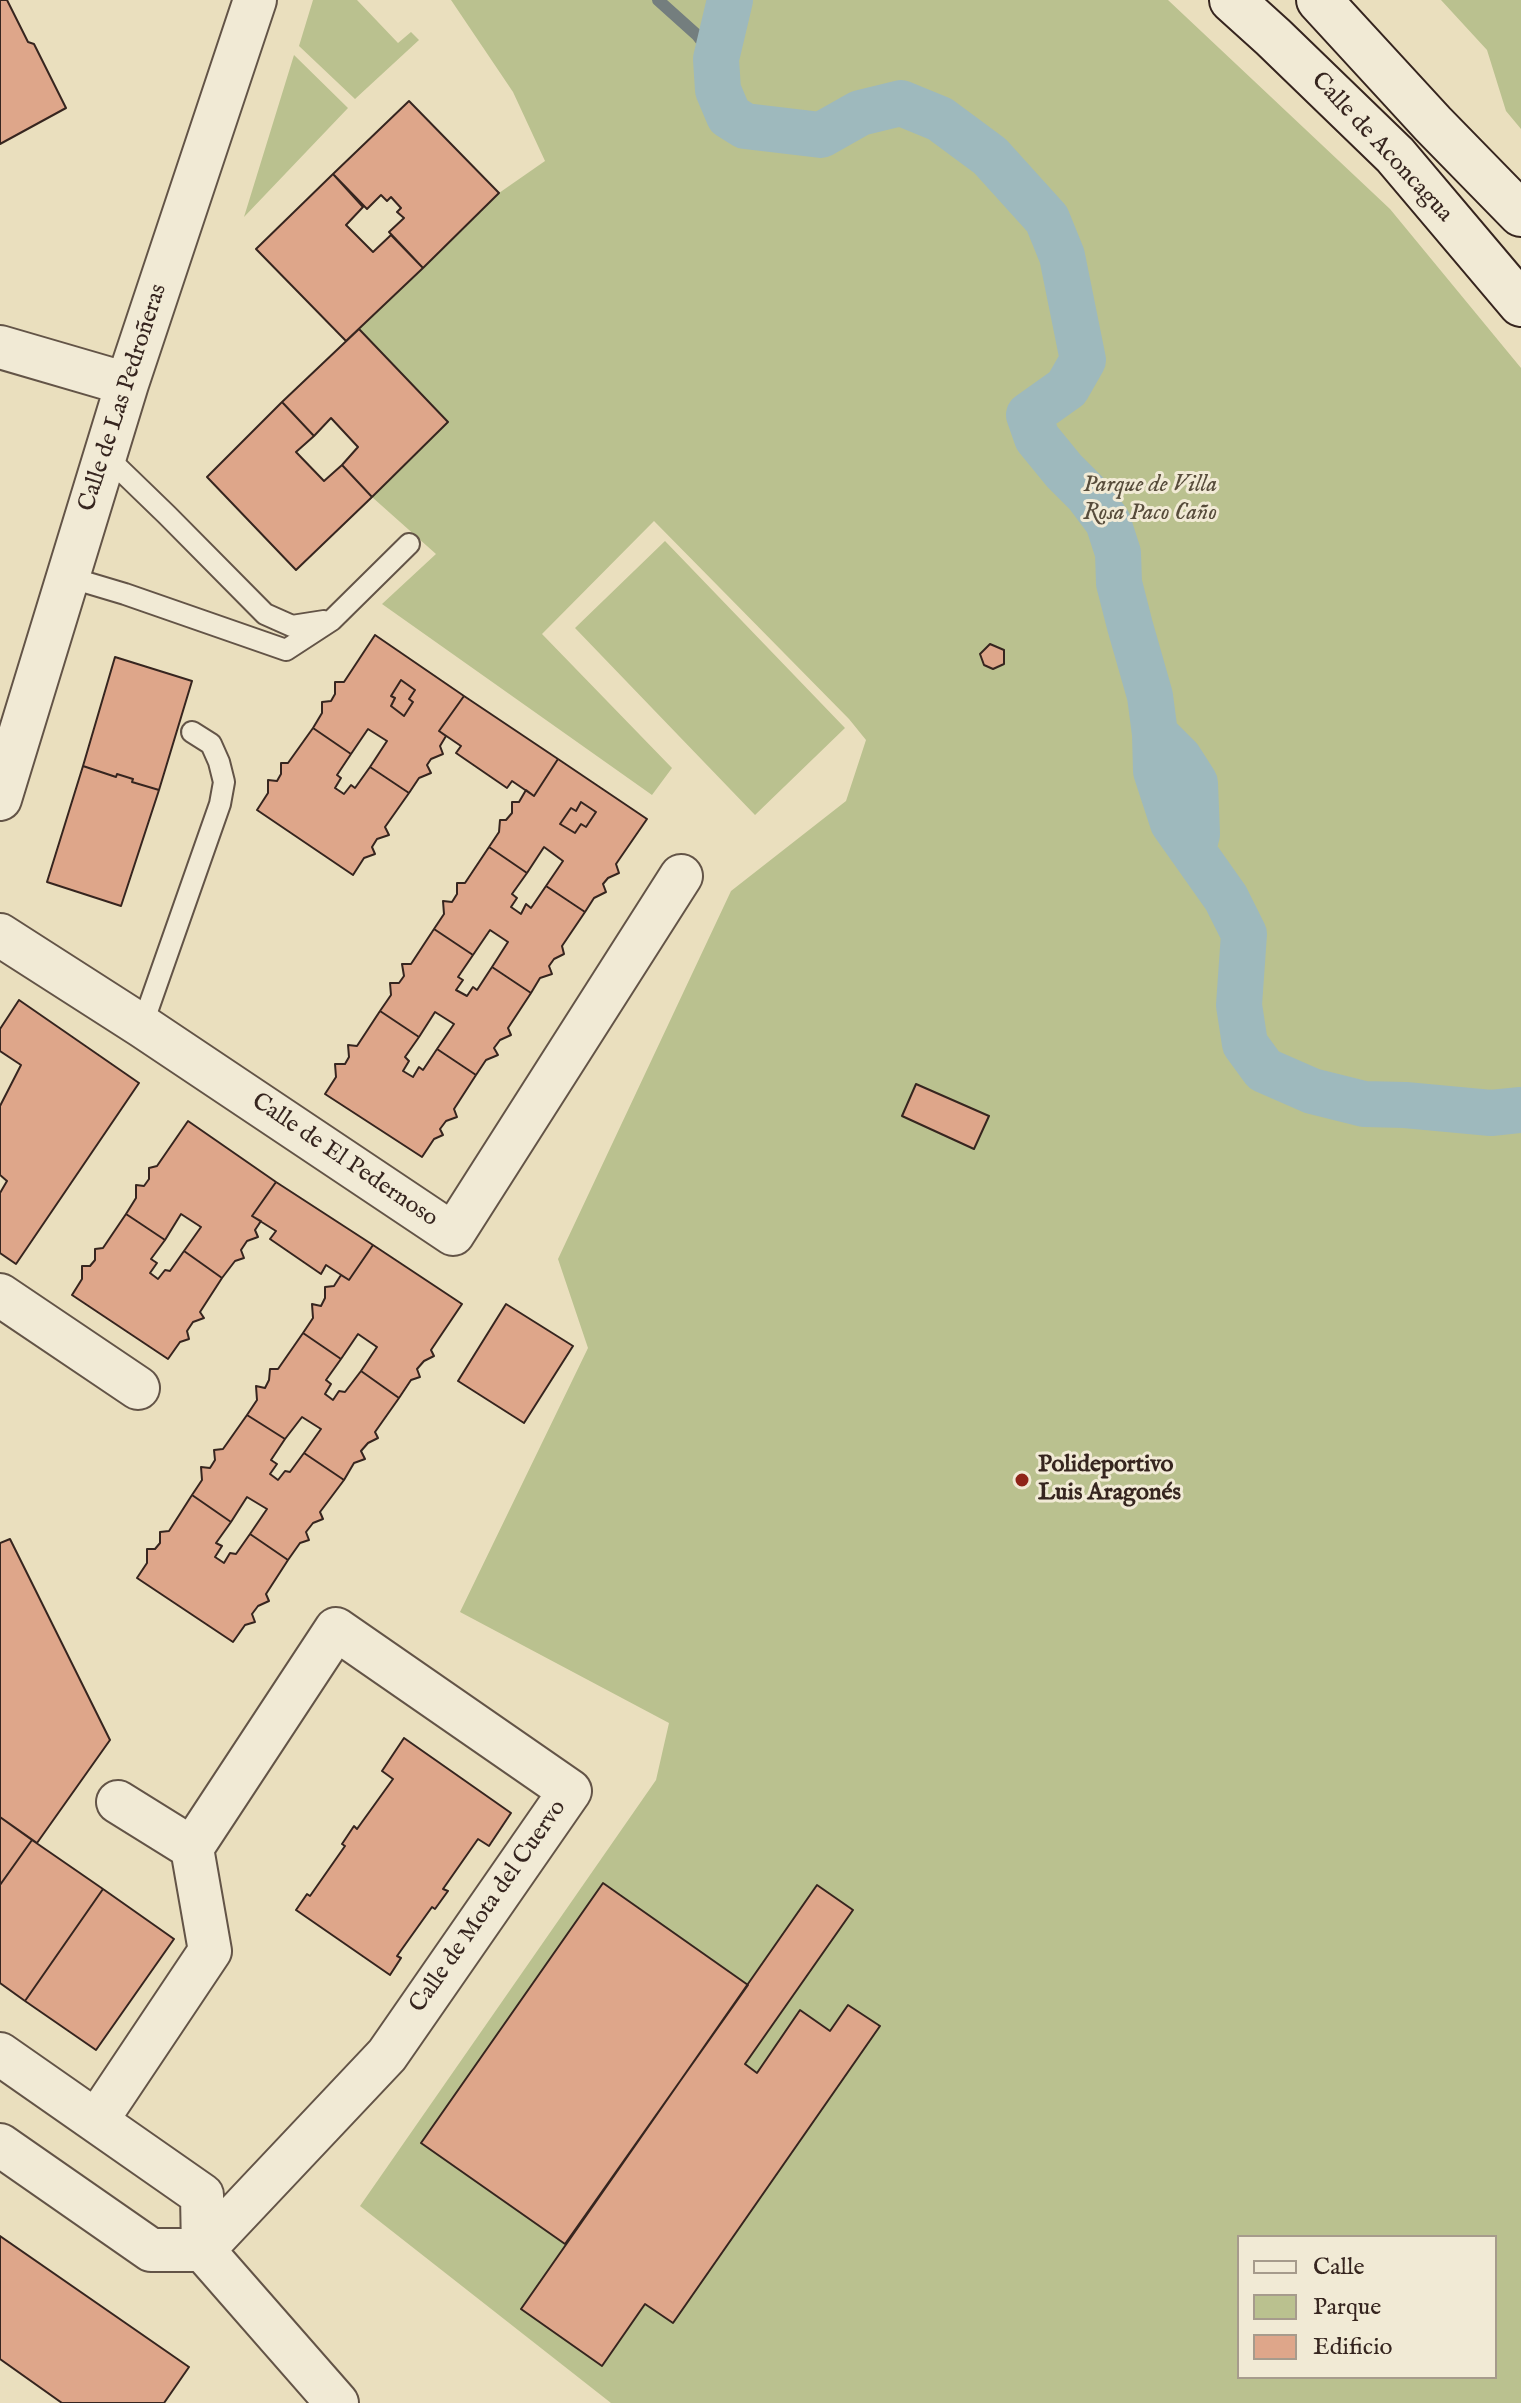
<!DOCTYPE html>
<meta charset="utf-8">
<style>
body{margin:0}
#map{position:relative;width:1521px;height:2403px;overflow:hidden;background:#eadfbe;font-family:"IM FELL English",serif}
canvas{display:block}
.legend{position:absolute;left:1237px;top:2235px;width:260px;height:144px;box-sizing:border-box;background:#f1ead5;border:2px solid #a69b8c;margin:0;padding:10px 14px;list-style:none;font-size:24px;color:#36251f}
.legend li{display:flex;align-items:center;gap:16px;height:40px}
.legend b{width:40px;border:2px solid #a69b8c}
</style>
<div id="map">
<canvas width="1521" height="2403"></canvas>
<ul class="legend">
<li><b style="height:10px;background:#f1ead5"></b>Calle</li>
<li><b style="height:22px;background:#bac18f"></b>Parque</li>
<li><b style="height:22px;background:#dea68a"></b>Edificio</li>
</ul>
</div>
<script>
const c = document.querySelector('canvas').getContext('2d');
c.lineJoin = 'round';
function fill(path, color) {
  c.fillStyle = color;
  c.fill(path, 'evenodd');
}
function shape(rows) {
  const path = new Path2D();
  for (const r of rows) {
    path.moveTo(r[0], r[1]);
    for (let i = 2; i < r.length; i += 2) path.lineTo(r[i], r[i + 1]);
  }
  return path;
}
function stroke(path, color, width, dash) {
  c.strokeStyle = color;
  c.lineWidth = width;
  c.lineCap = dash ? 'butt' : 'round';
  c.setLineDash(dash || []);
  c.stroke(path);
}
function write(font, color, halo, rows, align = 'center') {
  c.font = font + ' "IM FELL English",serif';
  c.lineWidth = 6;
  c.setLineDash([]);
  c.textBaseline = 'middle';
  c.strokeStyle = halo;
  c.fillStyle = color;
  for (const [text, x, y, turn = 0] of rows) {
    c.save();
    c.translate(x, y);
    c.rotate((+turn || 0) * Math.PI / 180);
    c.textAlign = isNaN(turn) ? turn : align;
    if (halo) c.strokeText(text, 0, 0);
    c.fillText(text, 0, 0);
    c.restore();
  }
}
fill(shape([
 [313,0,357,0,398,43,411,32,419,40,355,99,299,46],
 [451,0,1168,0,1390,209,1521,368,1521,2403,611,2403,360,2206,656,1780,669,1723,460,1612,588,1348,558,1259,731,891,846,801,866,740,849,719,654,521,542,634,672,768,652,795,382,604,436,554,372,497,448,422,359,329,499,193,545,161,513,92],
 [1239,2237,1495,2237,1495,2377,1239,2377],
 [1441,0,1521,0,1521,129,1506,111,1487,50],
 [294,55,348,108,244,217],
 [665,541,845,728,755,815,575,628]
]), '#bac18f');
stroke(shape([
 [658,0,697,35,716,59]
]), '#747e7e', 12);
stroke(shape([
 [730,0,716,59,718,90,729,116,745,126,821,135,860,113,901,103,940,119,990,156,1047,219,1062,256,1083,360,1067,388,1029,415,1037,438,1064,471,1087,494,1108,522,1118,553,1119,583,1130,626,1150,696,1155,734,1156,771,1173,823,1226,898,1244,934,1239,1005,1245,1044,1264,1070,1312,1091,1364,1104,1405,1105,1491,1113,1521,1110],
 [1155,734,1179,758,1195,783,1197,834,1193,850]
]), '#9eb9bd', 46);
const building = shape([
 [0,0,7,0,28,42,34,44,66,108,0,144,0,0],
 [409,101,499,193,423,268,389,232,404,218,397,212,401,208,391,197,387,201,381,195,367,209,333,174,409,101],
 [333,174,363,207,346,225,373,252,391,235,423,268,346,341,256,249,333,174],
 [359,329,448,422,372,497,342,465,358,447,331,418,314,436,282,402,359,329],
 [282,402,314,436,296,452,324,481,342,465,372,497,296,570,207,477,282,402],
 [375,635,464,696,439,731,446,736,440,746,443,754,431,759,427,765,431,773,419,778,409,793,370,767,387,741,368,729,351,754,313,728,322,713,322,702,331,701,335,694,335,682,344,682,375,635],
 [401,680,415,690,409,699,413,702,404,716,391,706,395,698,391,696,401,680],
 [990,644,1004,650,1004,664,993,669,984,665,980,654,990,644],
 [115,657,192,681,159,790,132,782,133,779,117,774,116,777,83,766,115,657],
 [401,680,415,690,409,699,413,702,404,716,391,706,395,698,391,696,401,680],
 [464,696,558,759,534,796,512,781,507,788,456,753,461,746,439,731,464,696],
 [313,728,351,754,337,775,341,778,335,788,344,794,351,785,355,788,370,767,409,793,385,827,389,835,377,839,372,847,375,854,364,858,353,875,257,810,268,793,268,780,277,781,281,774,281,763,288,763,313,728],
 [558,759,647,819,616,864,619,873,608,878,603,884,606,892,594,898,585,912,546,886,563,861,544,847,527,873,489,847,499,832,500,820,506,820,512,813,512,802,519,802,526,790,534,796,558,759],
 [581,802,596,812,586,827,581,824,575,833,560,824,571,808,576,811,581,802],
 [83,766,116,777,117,774,133,779,132,782,159,790,121,906,47,882,83,766],
 [581,802,596,812,586,827,581,824,575,833,560,824,571,808,576,811,581,802],
 [489,847,527,873,512,894,517,898,511,907,521,914,526,904,531,908,546,886,585,912,562,946,564,954,554,959,549,966,552,974,540,978,531,993,492,967,508,942,490,930,473,955,434,929,444,914,443,901,452,902,457,894,457,883,465,883,489,847],
 [434,929,473,955,458,977,463,980,456,990,467,996,473,987,477,990,492,967,531,993,508,1028,511,1035,500,1040,494,1048,498,1055,486,1060,476,1075,437,1049,454,1024,435,1012,419,1037,380,1011,391,995,390,983,399,983,404,976,402,964,411,964,434,929],
 [19,1000,139,1083,16,1264,0,1253,0,1193,7,1181,0,1175,0,1106,21,1065,0,1051,0,1029,19,1000],
 [380,1011,419,1037,405,1057,409,1061,403,1071,413,1077,419,1067,423,1070,437,1049,476,1075,454,1109,457,1117,446,1121,440,1129,443,1135,434,1139,422,1157,325,1094,336,1077,335,1064,345,1064,349,1057,348,1045,357,1046,380,1011],
 [916,1084,989,1116,974,1149,902,1116,916,1084],
 [188,1121,276,1182,252,1216,261,1221,255,1230,258,1237,247,1241,241,1250,244,1258,235,1261,222,1278,184,1251,201,1227,181,1214,165,1240,126,1214,136,1198,136,1185,144,1186,149,1179,149,1168,157,1166,188,1121],
 [276,1182,373,1245,349,1280,326,1265,321,1274,270,1239,276,1231,252,1216,276,1182],
 [126,1214,165,1240,151,1259,157,1263,150,1273,158,1279,165,1270,170,1271,184,1251,222,1278,200,1312,204,1318,193,1322,187,1331,189,1339,180,1342,168,1359,72,1295,82,1279,82,1266,90,1266,95,1260,95,1249,103,1248,126,1214],
 [373,1245,462,1304,431,1350,434,1356,424,1361,417,1369,420,1377,411,1380,399,1398,361,1371,377,1347,358,1334,341,1359,303,1333,313,1318,312,1304,321,1306,325,1298,325,1287,334,1286,341,1275,349,1280,373,1245],
 [506,1304,573,1346,524,1423,458,1381,506,1304],
 [303,1333,341,1359,326,1380,331,1384,325,1394,333,1400,339,1391,345,1392,361,1371,399,1398,375,1432,378,1438,368,1443,361,1451,365,1459,354,1463,344,1480,304,1453,321,1429,302,1417,285,1439,247,1415,257,1400,256,1386,265,1388,269,1380,270,1369,278,1369,303,1333],
 [247,1415,285,1439,271,1460,277,1464,270,1474,278,1480,285,1471,290,1472,304,1453,344,1480,320,1512,323,1519,313,1523,306,1532,309,1540,300,1543,288,1560,250,1534,267,1509,247,1497,231,1522,192,1495,202,1480,201,1467,210,1468,215,1460,214,1450,223,1449,247,1415],
 [192,1495,231,1522,216,1543,222,1546,215,1557,224,1563,230,1553,236,1554,250,1534,288,1560,266,1594,269,1601,258,1606,252,1614,255,1622,245,1625,233,1642,137,1578,147,1563,147,1549,155,1549,160,1543,160,1532,169,1531,192,1495],
 [10,1539,110,1740,37,1843,0,1817,0,1543,10,1539],
 [404,1738,511,1813,489,1846,478,1839,443,1889,448,1891,435,1909,432,1907,397,1956,401,1958,390,1975,296,1910,307,1894,310,1896,345,1846,342,1844,354,1826,357,1829,393,1779,382,1771,404,1738],
 [0,1817,32,1840,0,1885,0,1817],
 [32,1840,103,1889,25,2001,0,1983,0,1885,32,1840],
 [603,1883,748,1985,565,2244,421,2143,603,1883],
 [817,1885,853,1910,745,2064,757,2073,800,2010,830,2031,848,2005,880,2026,673,2323,645,2304,602,2366,521,2309,817,1885],
 [103,1889,174,1939,96,2050,25,2001,103,1889],
 [0,2236,189,2367,164,2403,62,2403,0,2359,0,2236]
]);
fill(building, '#dea68a');
stroke(building, '#36251f', 2);
const lane = shape([
 [105,455,167,515,265,614,292,626,324,621],
 [68,577,125,594,286,650,332,620,409,544],
 [142,1026,220,804,224,782,219,762,211,744,192,732]
]);
const street = shape([
 [0,347,127,384],
 [0,799,127,384,255,0],
 [0,935,142,1026,453,1234,681,876],
 [0,1295,138,1388],
 [0,2054,202,2195,203,2250],
 [97,2120,210,1951,192,1848],
 [0,2145,151,2250,203,2250,387,2055,570,1791,336,1629,192,1848,118,1802],
 [203,2250,337,2403]
]);
const secondary = shape([
 [1232,0,1273,37,1395,155,1521,304],
 [1319,0,1433,124,1521,214]
]);
stroke(lane, '#635447', 24);
stroke(street, '#635447', 46);
stroke(secondary, '#36251f', 48);
stroke(lane, '#f1ead5', 20);
stroke(street, '#f1ead5', 42);
stroke(secondary, '#f1ead5', 44);
for (const [x, y, r, color] of [
 [1022,1480,8,"#8f2418"]
]) {
  const dot = new Path2D();
  dot.arc(x, y, r, 0, 2 * Math.PI);
  c.fillStyle = color;
  c.fill(dot);
  stroke(dot, '#f1ead5', 3);
}
write('24px', '#36251f', '#f1ead5', [
 ["Calle de Aconcagua",1381,148,47],
 ["Calle de Las Pedroñeras",124,398,-72],
 ["Calle de El Pedernoso",344,1161,34],
 ["Calle de Mota del Cuervo",489,1907,-55]
]);
write('italic 24px', '#574c3b', '#f1ead5', [
 ["Parque de Villa",1150,486],
 ["Rosa Paco Caño",1150,514]
]);
write('bold 24px', '#36251f', '#f1ead5', [
 ["Polideportivo",1038,1466],
 ["Luis Aragonés",1038,1494]
], 'left');
</script>
